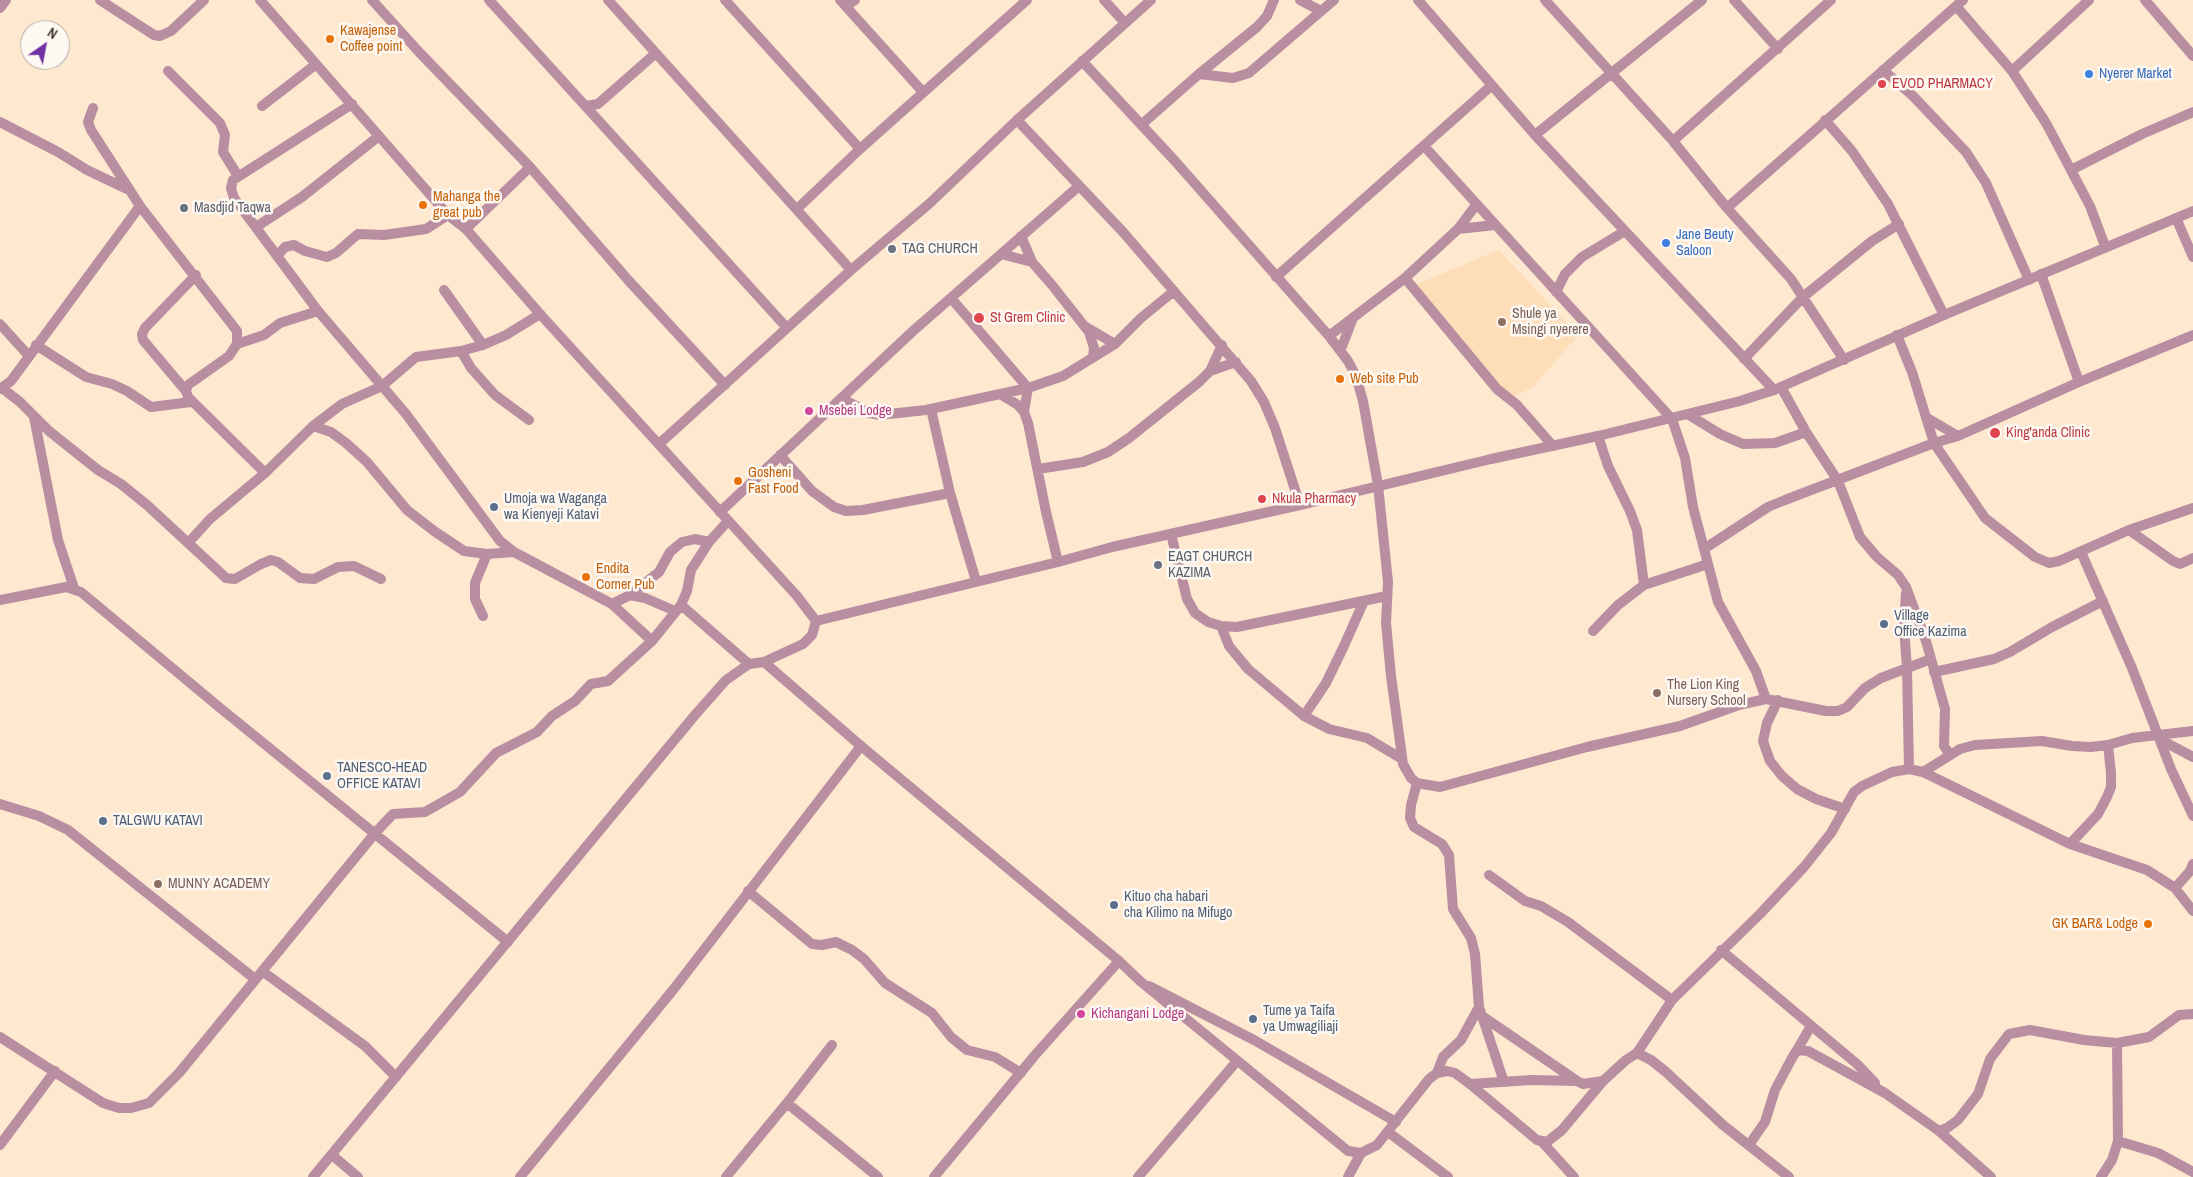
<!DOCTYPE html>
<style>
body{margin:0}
#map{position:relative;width:2193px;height:1177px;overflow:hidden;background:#fee8d0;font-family:"Archivo Narrow",sans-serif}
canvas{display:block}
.north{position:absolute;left:20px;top:20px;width:50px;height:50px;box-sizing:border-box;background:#fef8f2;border:1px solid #b2aaa2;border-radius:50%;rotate:33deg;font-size:14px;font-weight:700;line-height:20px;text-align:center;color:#41362b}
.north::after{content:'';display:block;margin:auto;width:18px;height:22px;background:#7231a6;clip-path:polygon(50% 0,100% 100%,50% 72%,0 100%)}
</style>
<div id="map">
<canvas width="2193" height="1177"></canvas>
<div class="north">N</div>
</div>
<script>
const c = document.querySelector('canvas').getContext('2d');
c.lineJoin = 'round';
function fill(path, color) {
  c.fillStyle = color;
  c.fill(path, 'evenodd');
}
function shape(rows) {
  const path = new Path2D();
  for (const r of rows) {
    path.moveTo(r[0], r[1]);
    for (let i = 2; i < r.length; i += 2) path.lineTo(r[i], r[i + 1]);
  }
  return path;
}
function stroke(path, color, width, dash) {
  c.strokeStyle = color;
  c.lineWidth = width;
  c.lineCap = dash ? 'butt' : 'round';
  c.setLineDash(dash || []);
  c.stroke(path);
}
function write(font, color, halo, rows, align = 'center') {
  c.font = font + ' "Archivo Narrow",sans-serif';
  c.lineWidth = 5;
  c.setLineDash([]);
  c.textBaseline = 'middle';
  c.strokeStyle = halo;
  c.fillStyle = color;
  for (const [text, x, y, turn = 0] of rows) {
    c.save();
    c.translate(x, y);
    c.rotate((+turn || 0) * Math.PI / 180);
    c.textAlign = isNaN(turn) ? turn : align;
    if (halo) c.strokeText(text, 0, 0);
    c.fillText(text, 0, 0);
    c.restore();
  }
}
fill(shape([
 [1499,250,1578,335,1532,388,1511,397,1447,325,1415,285]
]), '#feddb9');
stroke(shape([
 [100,0,154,35,160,36,171,31,204,0],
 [372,0,419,52,530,167,629,281,725,385],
 [489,0,787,328],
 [608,0,851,270],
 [725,0,860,149],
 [840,0,923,92],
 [1104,0,1125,23],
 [1300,0,1321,11],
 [1418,0,1535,135,1774,390],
 [1545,0,1673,141,1727,208,1791,279,1844,360],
 [1734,0,1778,49],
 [2145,0,2193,56],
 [846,6,855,0],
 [1956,6,2012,71,2046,123,2090,206,2105,246],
 [0,8,6,0],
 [1082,61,1175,161,1329,336,1348,361,1356,376,1363,401,1378,485,1388,582,1386,623,1391,676,1403,764,1411,778,1417,783,1440,787,1587,747,1680,726,1739,705,1766,699,1826,711,1838,711,1847,707,1865,688,1881,678,1931,659],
 [1883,70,1913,96,1966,152,1986,183,2029,280],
 [168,71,220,123,225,135,223,152,238,176],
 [2012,71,2089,0],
 [1199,74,1233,78,1249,73,1334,0],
 [352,104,233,180,231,188,234,198,318,311,406,414,500,541,514,552,612,604,652,641],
 [262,106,315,65],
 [586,106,598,104,656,53],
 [93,108,88,122,91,130,140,206,237,331,237,344,229,356,188,385,186,391,188,397,265,473],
 [1017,120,1123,232,1251,381,1264,402,1275,428,1300,505],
 [1825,120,1852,151,1888,204,1944,315],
 [0,122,58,152,87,170,129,190],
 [1141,125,1199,74,1257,27,1267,16,1274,0],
 [1535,135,1702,0],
 [1673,141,1831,0],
 [1424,146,1672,419,1685,458,1693,507,1718,602,1756,671,1766,699],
 [2071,170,2142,134,2193,112],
 [1727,208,1963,0],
 [797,209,860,149,1027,0],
 [2176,218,2193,257],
 [256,227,302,197,379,136],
 [466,229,530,167],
 [1458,229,1495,225],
 [1021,236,1032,262,1052,285,1089,332,1094,348,1093,358],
 [1001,254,1032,262],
 [278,255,285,247,294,245,305,251,327,257,336,253,358,234,384,235,426,229,448,215],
 [2041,274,2079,382],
 [1276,277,1491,86],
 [1405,278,1497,389,1517,405,1553,446],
 [444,290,483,345],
 [1556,292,1565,274,1582,257,1625,231],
 [951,298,1028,388,1024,412],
 [0,324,29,356],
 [1086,327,1115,344],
 [1897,335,1912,372,1934,443,1985,518,2035,557,2049,563,2059,561,2129,530,2193,508],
 [1329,336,1405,278,1458,229,1476,205],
 [237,344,264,335,280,323,318,311],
 [36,345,86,377,112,384,127,391,151,407,191,402],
 [1341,349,1353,318],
 [461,351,471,368,495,395,529,420],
 [1744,359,1803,297,1872,241,1899,224],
 [1210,371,1236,362],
 [1781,387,1806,432,1838,481,1860,537,1877,557,1898,575,1906,587,1926,641,1945,709,1944,746,1950,755],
 [2,388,20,402,49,431,98,470,121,484,147,505,226,578,235,579,261,564,271,560,278,562,300,578,314,579,338,567,354,566,381,579],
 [0,389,11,381,140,206],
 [186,391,143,340,142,334,145,328,196,275],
 [1000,394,1018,405,1024,412,1028,423,1046,512,1058,562],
 [841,398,869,413,880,415,926,410,1028,388,1063,376,1115,344,1141,318,1174,291],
 [931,409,950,493,976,581],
 [1689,415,1720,434,1743,444,1775,443,1806,432],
 [34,417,58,540,74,588],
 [1927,418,1958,436],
 [313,426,331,432,346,443,367,462,407,510,434,531,464,551,487,554,514,552],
 [1598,436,1608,466,1630,511,1637,530,1644,585],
 [659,444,851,270,930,203,1017,120,1151,0],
 [780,455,812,491,834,507,846,511,863,510,950,493],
 [1038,469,1083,462,1108,452,1129,438,1199,382,1210,371,1222,345],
 [720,512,913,331,1079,186],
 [2129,530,2173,561,2180,564,2193,558],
 [1171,534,1187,599,1195,613,1208,622,1221,626,1237,627,1387,596],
 [189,542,210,519,265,473,313,426,342,404,382,386,416,357,461,351,483,345,506,335,540,314],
 [1704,549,1768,507,1785,500,1934,443,1958,436,2079,382,2193,335],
 [2081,552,2132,668,2171,769,2193,816],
 [1906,593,1904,627,1907,668,1909,769],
 [630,595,645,598,675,611],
 [0,600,66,587,81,592,219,707,508,942],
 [612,604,630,595,659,572,670,552,682,542,695,539,709,542],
 [681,605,749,664],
 [483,616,475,599,475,583,487,554],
 [1221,626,1229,646,1248,669,1304,716,1329,729,1367,738,1402,759],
 [1593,631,1618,605,1644,585,1708,564],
 [1934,672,1994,659,2010,652,2052,627,2103,601],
 [1778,700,1767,723,1763,741,1770,761,1782,776,1797,789,1816,799,1845,809],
 [1304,716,1326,683,1343,648,1364,601],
 [2161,740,2193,757],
 [1923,772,1960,749,1975,745,2042,741,2072,746,2091,747,2108,745,2132,738,2193,731],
 [1417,783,1411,805,1410,818,1414,827,1442,844,1449,855,1453,909,1471,938,1475,954,1479,1007,1504,1082],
 [0,804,39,816,68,830,255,979],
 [2070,844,2098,814,2107,797,2111,787,2111,773,2108,745],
 [1489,875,1525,901,1541,906,1568,922,1672,1000],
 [2175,888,2190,871,2193,864],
 [748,891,812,944,822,945,836,942,852,950,864,959,885,983,932,1013,951,1037,967,1050,995,1057,1021,1073],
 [1721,950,1857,1064,1875,1083],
 [262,971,365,1046,396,1077],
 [1149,986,1254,1040,1396,1122],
 [1482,1016,1577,1081],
 [0,1037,103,1103,119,1108,131,1108,149,1103,179,1073,376,832,393,814,425,812,460,792,496,753,537,732,552,716,575,701,591,684,608,681,652,641,681,605,687,591,691,570,709,542,728,521],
 [1797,1050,1811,1026],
 [1637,1053,1672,1000,1760,914,1804,867,1831,833,1854,792,1862,786,1892,772,1909,769,1923,772,2070,844,2147,870,2175,888,2193,911],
 [1437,1073,1443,1057,1461,1040,1479,1007],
 [1470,1084,1531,1080,1577,1081,1583,1084,1603,1081],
 [787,1103,878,1177],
 [1939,1131,1947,1128,1958,1120,1978,1094,1990,1059,2009,1034,2030,1030,2084,1040,2117,1043,2149,1037,2179,1015,2193,1014],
 [1388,1132,1448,1177],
 [2118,1141,2158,1153,2193,1172],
 [1543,1143,1574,1177],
 [0,1145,55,1071],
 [1749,1145,1765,1122,1775,1090,1792,1058,1797,1050,1808,1051,1885,1093,1939,1131,1991,1177],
 [332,1155,358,1177],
 [520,1177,673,990,861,746],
 [726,1177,787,1103,832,1045],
 [934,1177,1036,1054,1119,961],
 [1138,1177,1237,1061],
 [1348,1177,1361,1153],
 [2101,1177,2112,1160,2118,1141,2117,1043]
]), '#b98ea1', 10);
stroke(shape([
 [260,0,448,215,466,229,540,314,797,596,816,621,812,635,803,644,764,662,749,664,726,680,695,715,313,1177],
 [816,621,1058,562,1112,547,1300,505,1491,459,1598,436,1740,401,1774,390,1944,315,2193,211],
 [764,662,861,746,1119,961,1140,981,1348,1151,1361,1153,1377,1145,1429,1079,1437,1073,1447,1071,1455,1073,1470,1084,1537,1140,1547,1142,1562,1130,1603,1081,1626,1060,1637,1053,1651,1060,1666,1072,1723,1125,1789,1177]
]), '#b98ea1', 10);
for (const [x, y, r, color] of [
 [330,39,5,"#e8710a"],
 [2089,74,5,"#3f7fe0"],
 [1882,84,5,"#e0444e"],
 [423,205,5,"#e8710a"],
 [184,208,5,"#6b7280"],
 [1666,243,5,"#3f7fe0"],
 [892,249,5,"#6b7280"],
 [979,318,6,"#e0444e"],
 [1502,322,5,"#8d6e63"],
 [1340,379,5,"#e8710a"],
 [809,411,5,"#d1479c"],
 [1995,433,6,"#e0444e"],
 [738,481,5,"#e8710a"],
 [1262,499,5,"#e0444e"],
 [494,507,5,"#5c6f8a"],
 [1158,565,5,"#6b7280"],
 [586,577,5,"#e8710a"],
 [1884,624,5,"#5c6f8a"],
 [1657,693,5,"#8d6e63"],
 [327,776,5,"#5c6f8a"],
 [103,821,5,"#5c6f8a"],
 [158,884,5,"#8d6e63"],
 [1114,905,5,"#5c6f8a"],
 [2148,924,5,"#e8710a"],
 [1081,1014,5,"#d1479c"],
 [1253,1019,5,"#5c6f8a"]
]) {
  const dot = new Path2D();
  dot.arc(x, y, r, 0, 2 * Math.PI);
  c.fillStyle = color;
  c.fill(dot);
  stroke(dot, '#fef8f2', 2);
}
write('14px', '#c56008', '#fef8f2', [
 ["Kawajense",340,31],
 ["Coffee point",340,47],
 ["Mahanga the",433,197],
 ["great pub",433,213],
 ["Web site Pub",1350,379],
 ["Gosheni",748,473],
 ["Fast Food",748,489],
 ["Endita",596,569],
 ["Corner Pub",596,585],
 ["GK BAR& Lodge",2138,924,"right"]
], 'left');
write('14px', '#366cbe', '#fef8f2', [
 ["Nyerer Market",2099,74],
 ["Jane Beuty",1676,235],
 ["Saloon",1676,251]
], 'left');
write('14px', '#be3a42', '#fef8f2', [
 ["EVOD PHARMACY",1892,84],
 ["St Grem Clinic",990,318],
 ["King'anda Clinic",2006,433],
 ["Nkula Pharmacy",1272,499]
], 'left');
write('14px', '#5b616d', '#fef8f2', [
 ["Masdjid Taqwa",194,208],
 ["TAG CHURCH",902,249],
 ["EAGT CHURCH",1168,557],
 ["KAZIMA",1168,573]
], 'left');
write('14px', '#785e54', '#fef8f2', [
 ["Shule ya",1512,314],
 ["Msingi nyerere",1512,330],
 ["The Lion King",1667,685],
 ["Nursery School",1667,701],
 ["MUNNY ACADEMY",168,884]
], 'left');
write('14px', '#b23c85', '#fef8f2', [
 ["Msebei Lodge",819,411],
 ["Kichangani Lodge",1091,1014]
], 'left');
write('14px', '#4e5e75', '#fef8f2', [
 ["Umoja wa Waganga",504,499],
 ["wa Kienyeji Katavi",504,515],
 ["Village",1894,616],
 ["Office Kazima",1894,632],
 ["TANESCO-HEAD",337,768],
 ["OFFICE KATAVI",337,784],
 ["TALGWU KATAVI",113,821],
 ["Kituo cha habari",1124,897],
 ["cha Kilimo na Mifugo",1124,913],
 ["Tume ya Taifa",1263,1011],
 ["ya Umwagiliaji",1263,1027]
], 'left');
</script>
